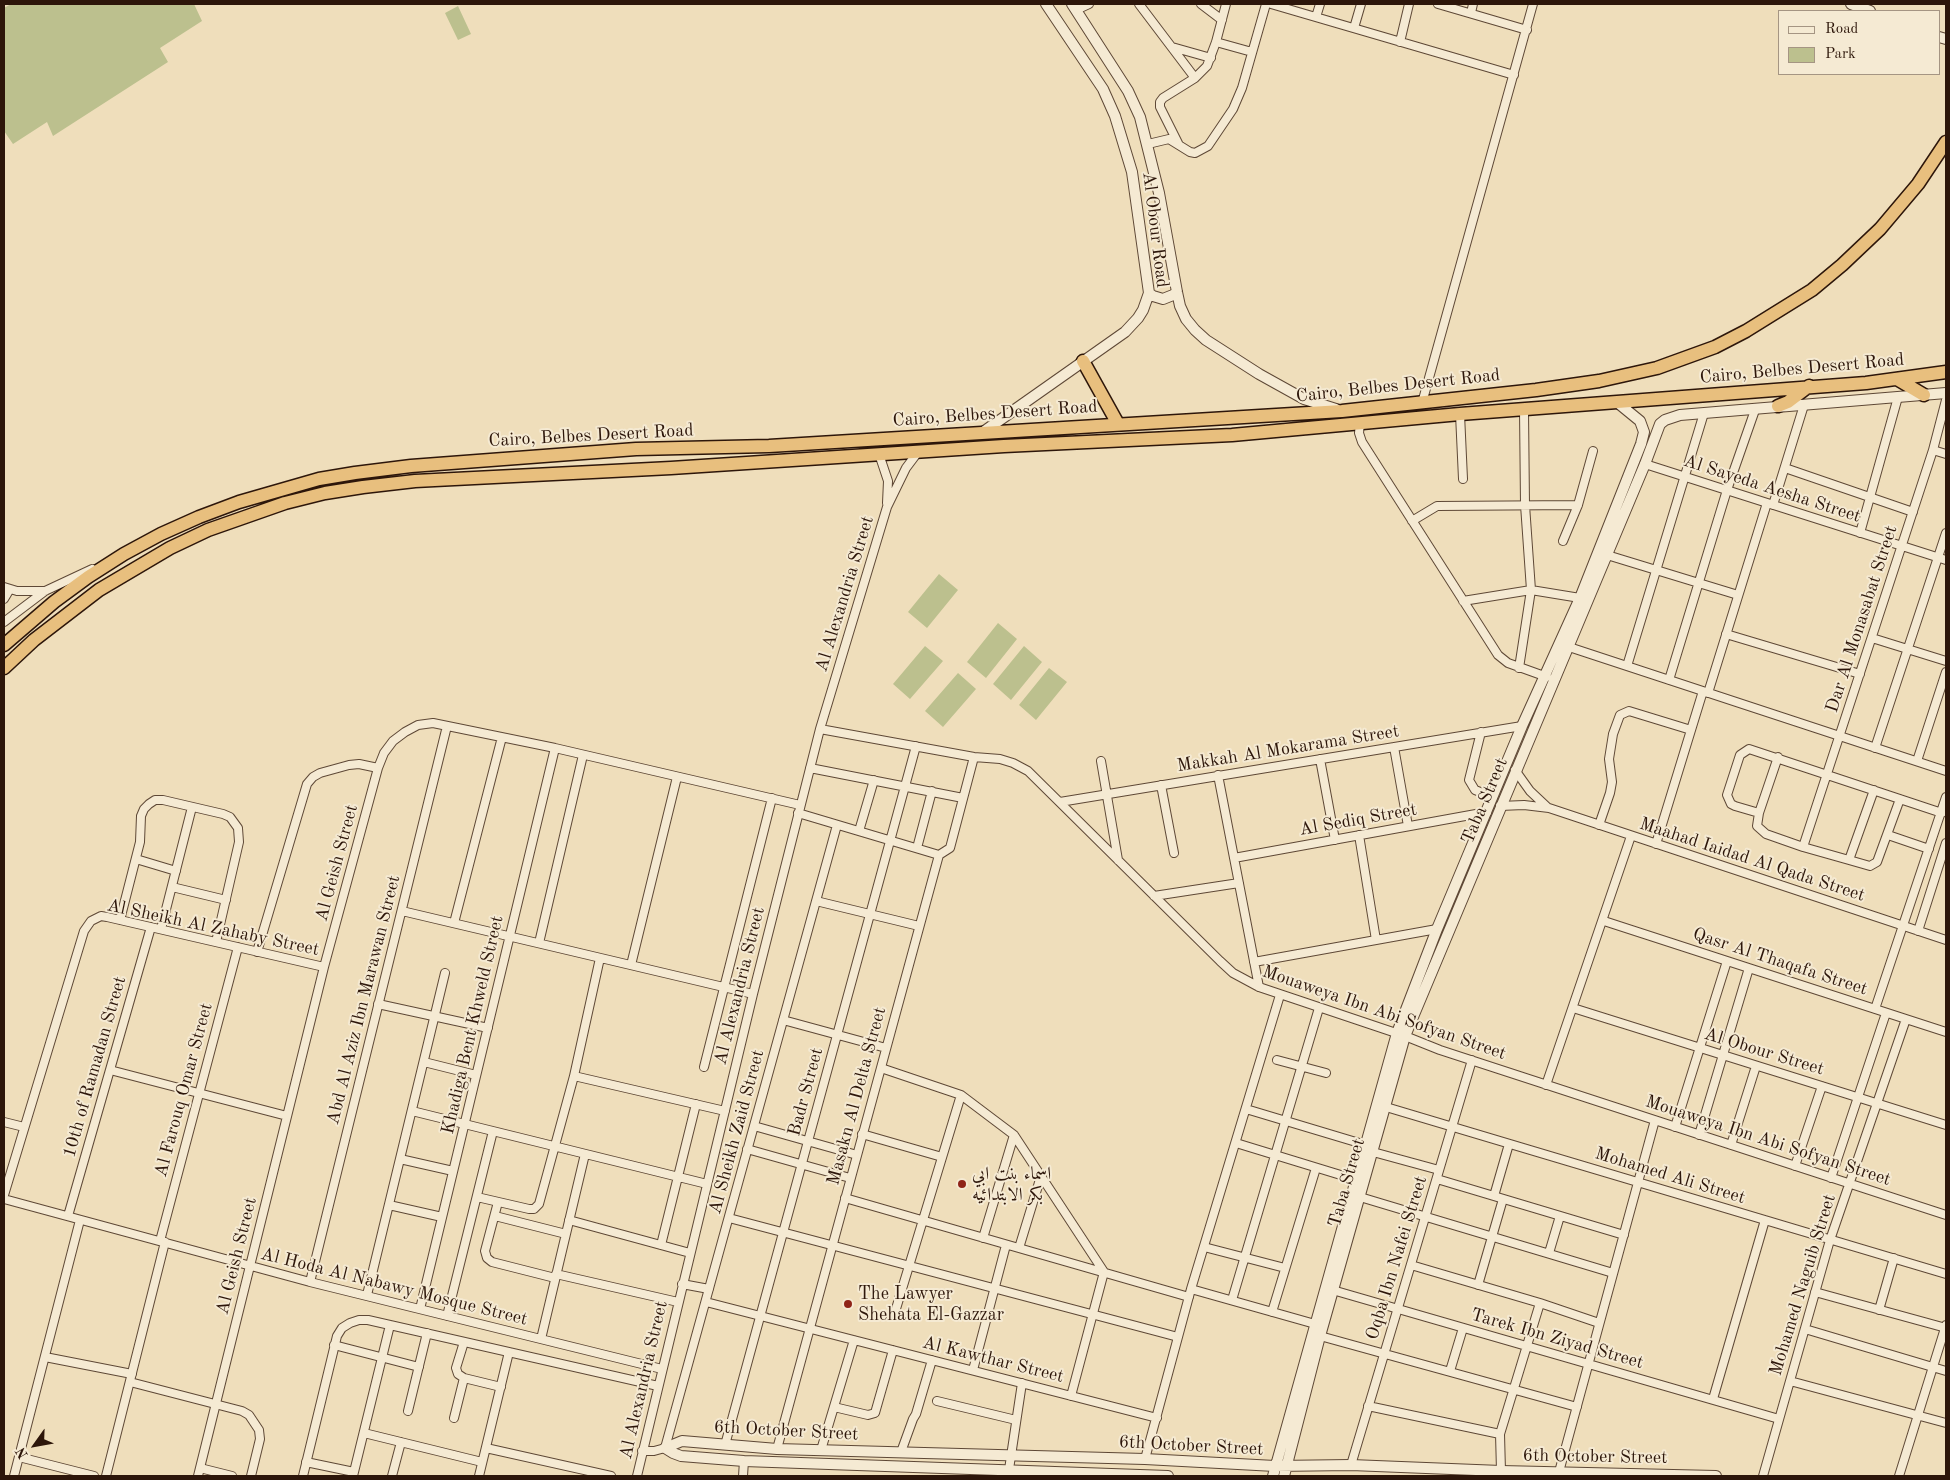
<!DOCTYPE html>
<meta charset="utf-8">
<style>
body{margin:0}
#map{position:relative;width:1950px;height:1480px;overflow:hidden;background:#efdebb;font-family:"Old Standard TT",serif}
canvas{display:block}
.frame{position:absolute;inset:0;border:5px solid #2d160a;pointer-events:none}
.legend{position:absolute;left:1778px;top:10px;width:162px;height:65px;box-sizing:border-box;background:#f5ead3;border:1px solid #a59583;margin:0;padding:6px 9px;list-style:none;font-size:15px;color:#2d160a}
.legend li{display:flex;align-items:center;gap:10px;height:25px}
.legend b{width:25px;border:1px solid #a59583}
.north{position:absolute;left:10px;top:1420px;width:50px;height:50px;-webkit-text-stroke:4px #f5ead3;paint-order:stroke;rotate:238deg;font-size:14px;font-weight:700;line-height:20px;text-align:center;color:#2d160a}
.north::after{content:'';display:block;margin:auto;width:18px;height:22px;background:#2d160a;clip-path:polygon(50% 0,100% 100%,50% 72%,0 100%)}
</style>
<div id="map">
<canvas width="1950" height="1480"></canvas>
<div class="frame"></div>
<ul class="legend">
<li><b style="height:6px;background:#f5ead3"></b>Road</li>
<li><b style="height:14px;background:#bcc08e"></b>Park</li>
</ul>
<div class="north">N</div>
</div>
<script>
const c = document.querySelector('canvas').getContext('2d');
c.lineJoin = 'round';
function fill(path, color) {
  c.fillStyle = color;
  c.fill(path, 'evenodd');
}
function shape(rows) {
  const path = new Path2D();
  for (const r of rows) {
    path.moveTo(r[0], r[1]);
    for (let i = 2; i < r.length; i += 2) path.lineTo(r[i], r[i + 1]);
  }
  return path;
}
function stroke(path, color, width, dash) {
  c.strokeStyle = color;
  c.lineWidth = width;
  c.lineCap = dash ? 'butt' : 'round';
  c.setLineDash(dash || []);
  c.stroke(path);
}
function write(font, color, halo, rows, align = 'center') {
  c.font = font + ' "Old Standard TT",Amiri,serif';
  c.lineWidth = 4;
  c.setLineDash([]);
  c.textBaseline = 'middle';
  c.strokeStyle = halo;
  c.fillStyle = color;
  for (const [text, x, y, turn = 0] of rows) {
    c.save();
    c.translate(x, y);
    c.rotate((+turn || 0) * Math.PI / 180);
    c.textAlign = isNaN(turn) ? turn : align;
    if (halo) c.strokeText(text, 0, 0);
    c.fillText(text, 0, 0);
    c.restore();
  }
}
fill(shape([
 [11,4,194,4,202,21,160,48,168,62,53,136,47,122,13,144,4,131,4,8],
 [458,6,471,34,458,40,445,13],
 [939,574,958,590,927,628,908,612],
 [998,623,1017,639,986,678,967,662],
 [925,646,943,661,910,699,893,684],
 [1024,646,1042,662,1011,700,993,684],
 [1049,668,1067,682,1036,720,1019,705],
 [958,673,976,689,943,727,925,711]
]), '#bcc08e');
const minor = shape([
 [1139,4,1195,78],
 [1201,4,1222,20],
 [1271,4,1514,75],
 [1438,4,1527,30],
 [1076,10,1089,4],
 [1471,13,1473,4],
 [1316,17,1320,4],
 [1354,28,1361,4],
 [1216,42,1252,52],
 [1400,42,1409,4],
 [1172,47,1211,58],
 [1178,143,1160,107,1160,102,1163,98,1195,78,1207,66,1216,42,1226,4],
 [1148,144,1169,139,1190,152,1195,153,1208,146,1233,109,1242,88,1266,4],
 [1422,403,1533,4],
 [1460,414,1463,479],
 [1360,423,1359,433,1362,442,1498,655,1508,663,1547,677],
 [1933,450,1946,454],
 [879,454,888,481,887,503],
 [1645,464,1946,560],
 [1785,468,1913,512],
 [1773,505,1804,405],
 [1412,521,1437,506,1578,505],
 [1860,533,1898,397],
 [1563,541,1578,505,1593,451],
 [1607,555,1738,595],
 [4,587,17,591,45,591],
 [4,599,10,589],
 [1463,601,1531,590,1580,598],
 [4,622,45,591,92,569],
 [1726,634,1860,674],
 [1872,638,1946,661],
 [1569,647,1946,771],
 [1627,666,1704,413],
 [1519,668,1531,590,1525,505,1524,410],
 [1669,680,1727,490,1755,410],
 [1708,693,1767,503],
 [820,729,974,757,1000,759,1013,763,1028,771,1220,961,1233,973,1259,987,1405,1036,1440,1050,1946,1215],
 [1481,732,1469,780,1475,790,1493,797],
 [1394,747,1408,826],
 [1875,748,1946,533],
 [1778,757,1759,813,1757,826,1766,834,1803,847,1849,860,1874,790],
 [1320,759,1335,840],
 [1101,761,1118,860],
 [1917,761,1946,672],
 [810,768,963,798],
 [1515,770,1530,791,1547,807],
 [1218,775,1259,987],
 [1161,785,1174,853],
 [1060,802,1522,726],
 [1500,806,1524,805,1549,808,1946,940],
 [798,813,939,855],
 [1759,813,1735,806,1731,804,1727,795,1740,755,1749,749,1942,813],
 [1599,825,1610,793,1612,782,1609,759,1613,734,1620,715,1629,711,1691,730],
 [859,831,874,780],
 [1359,835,1376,940],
 [1888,835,1929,849],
 [1656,844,1703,691],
 [1803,847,1933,450,1946,400],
 [917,848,932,791],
 [1234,858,1487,812],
 [136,859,176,871],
 [1849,860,1870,866,1877,862,1900,799],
 [172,887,226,900],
 [1154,896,1239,883],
 [816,901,919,926],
 [402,911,753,994],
 [120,920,140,842,141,816,144,809,149,804,155,800,163,800,223,814,230,817,238,828,239,842,216,942],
 [1604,921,1946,1032],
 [454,923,502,737],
 [161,929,192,807],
 [1918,931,1946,843],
 [539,943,583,755],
 [257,952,307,784,313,777,320,773,349,765,359,764,378,768],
 [1254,962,1437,929],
 [631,965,677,777],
 [378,1004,488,1028],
 [1573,1008,1946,1125],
 [1875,1009,1946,797],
 [783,1020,886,1048],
 [1277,1060,1326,1073],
 [424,1062,476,1075],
 [704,1067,772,798],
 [881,1068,961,1095,1014,1135,1104,1272,1071,1396],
 [110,1070,287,1116],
 [574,1076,725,1111],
 [1546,1085,1631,836],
 [1386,1107,1946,1274],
 [1246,1109,1366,1145],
 [412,1111,707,1184],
 [4,1122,24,1127],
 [754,1126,857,1155],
 [1675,1127,1727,961],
 [862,1134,942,1157],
 [1699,1135,1749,968],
 [1236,1143,1357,1180],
 [1731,1145,1756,1066],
 [747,1149,850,1178],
 [1373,1152,1439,1170],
 [400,1159,453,1171],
 [1795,1166,1822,1086],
 [1831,1178,1886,1013],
 [1437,1179,1624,1235],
 [4,1195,84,931,91,921,101,916,107,917,324,967],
 [1494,1196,1509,1144],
 [477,1197,529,1209,534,1209,539,1204,574,1076,600,958],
 [1360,1197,1613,1273],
 [845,1198,1189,1297],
 [4,1199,310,1282,662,1369],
 [498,1202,485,1251,487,1258,492,1262,555,1278],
 [389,1205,442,1217],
 [68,1216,151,927],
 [495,1216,566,1234],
 [729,1218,1178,1337],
 [569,1220,690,1253],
 [983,1238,1014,1135],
 [160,1241,238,947],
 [661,1245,696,1104],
 [1204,1247,1285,1268],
 [1019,1248,1041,1176],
 [1549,1253,1560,1216],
 [1411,1265,1540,1303,1599,1323],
 [556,1274,678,1302],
 [310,1282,447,726],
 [682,1284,709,1289],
 [1478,1285,1503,1199],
 [1191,1289,1315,1324],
 [1329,1289,1779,1419],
 [1815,1292,1946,1328],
 [367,1295,445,973],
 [1232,1300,1319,1008],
 [706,1302,1157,1418],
 [420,1309,555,748],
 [1879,1310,1894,1258],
 [895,1312,961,1095],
 [1272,1312,1316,1168],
 [447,1316,493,1131],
 [1805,1329,1946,1371],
 [1320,1336,1577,1407],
 [541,1339,585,1154],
 [464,1342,456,1368,458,1374,464,1378,501,1387],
 [334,1345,419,1367],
 [45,1357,132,1374],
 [973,1370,1006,1245],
 [1450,1371,1463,1328],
 [1790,1381,1946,1423],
 [130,1382,242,1411,249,1415,259,1430,260,1439,251,1476],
 [1713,1399,1765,1220],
 [937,1401,1016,1420],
 [1368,1406,1500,1434],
 [834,1407,868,1415,875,1413,893,1350],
 [408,1411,427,1333],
 [454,1418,464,1378],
 [364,1433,482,1462],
 [725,1445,916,746],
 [486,1448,611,1476],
 [777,1449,939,855,950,848,974,757],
 [821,1450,854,1340],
 [642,1451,654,1451,665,1448,837,825],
 [901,1452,913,1419,916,1414,932,1360],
 [19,1457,94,1476],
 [1145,1459,1191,1289,1280,995],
 [306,1462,354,1472],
 [1351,1465,1472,1060],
 [200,1468,232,1476],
 [1501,1471,1500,1434,1540,1303],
 [1559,1472,1655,1120],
 [14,1476,80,1220],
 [106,1476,165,1242],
 [198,1476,324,967,378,768,384,753,393,741,405,732,418,725,433,723,555,748,800,805],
 [303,1476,337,1336,342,1328,350,1323,359,1320,368,1320,390,1325,658,1386],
 [353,1476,390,1325],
 [392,1476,401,1442],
 [479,1476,509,1352],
 [637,1476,753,994,820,729,887,507,906,468,918,452],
 [743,1476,744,1461],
 [1008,1476,1022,1383],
 [1763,1476,1830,1240,1906,1019],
 [1899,1476,1946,1325]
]);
const tertiary = shape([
 [1072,4,1128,91,1140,117,1159,193,1177,292,1180,306,1186,319,1195,330,1206,340,1259,374,1304,399,1336,409],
 [1851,4,1870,11],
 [1939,37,1946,39],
 [1149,293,1153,296,1163,299,1173,295,1177,292],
 [983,432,1125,332,1138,318,1143,310,1149,293,1132,172,1115,116,1103,89,1046,4],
 [1168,1476,744,1461,681,1456,673,1453,665,1448,682,1441,777,1449,1145,1459,1275,1466,1351,1465,1501,1471,1716,1476],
 [1273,1476,1397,1033,1437,929,1522,726,1580,598,1641,444,1644,432,1640,421,1618,403],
 [1284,1476,1320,1336,1405,1036,1645,464,1660,424,1665,420,1680,415,1946,393]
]);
const trunk = shape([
 [1083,361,1118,424],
 [1897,379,1924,395],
 [1778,406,1788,402,1809,386],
 [4,645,54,602,88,577,124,554,161,534,199,517,239,502,319,479,355,473,411,466,636,449,769,446,1342,411,1536,390,1599,381,1657,368,1715,347,1746,331,1812,290,1842,265,1880,229,1918,184,1946,142],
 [4,668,34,640,99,590,170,548,208,530,285,503,325,493,363,487,415,481,671,468,1004,446,1232,435,1460,414,1866,383,1946,372]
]);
stroke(minor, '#5e4836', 10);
stroke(tertiary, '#5e4836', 12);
stroke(trunk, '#2d160a', 15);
stroke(minor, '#f5ead3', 8);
stroke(tertiary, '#f5ead3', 10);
stroke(trunk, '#e8bf7e', 12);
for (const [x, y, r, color] of [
 [962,1184,5,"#8f2418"],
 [848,1304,5,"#8f2418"]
]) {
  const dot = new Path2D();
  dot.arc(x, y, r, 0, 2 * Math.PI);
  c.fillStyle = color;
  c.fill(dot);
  stroke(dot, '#f5ead3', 2);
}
write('18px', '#2d160a', '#f5ead3', [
 ["Al Obour Road",1155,230,83],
 ["Cairo, Belbes Desert Road",1802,369,-5],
 ["Cairo, Belbes Desert Road",1398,386,-6],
 ["Cairo, Belbes Desert Road",995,414,-4],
 ["Cairo, Belbes Desert Road",591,436,-3],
 ["Al Sayeda Aesha Street",1772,489,18],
 ["Al Alexandria Street",845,594,-73],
 ["Dar Al Monasabat Street",1862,619,-72],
 ["Makkah Al Mokarama Street",1288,749,-9],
 ["Taba Street",1485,801,-67],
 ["Al Sediq Street",1358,820,-10],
 ["Maahad Iaidad Al Qada Street",1752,860,18],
 ["Al Geish Street",337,863,-75],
 ["Al Sheikh Al Zahaby Street",213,928,12],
 ["Qasr Al Thaqafa Street",1780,962,18],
 ["Al Alexandria Street",740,986,-76],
 ["Abd Al Aziz Ibn Marawan Street",364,1000,-76],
 ["Mouaweya Ibn Abi Sofyan Street",1384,1013,19],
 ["Khadiga Bent Khweld Street",473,1025,-77],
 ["Al Obour Street",1764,1052,17],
 ["10th of Ramadan Street",95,1067,-74],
 ["Al Farouq Omar Street",184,1090,-75],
 ["Badr Street",806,1092,-75],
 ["Masakn Al Delta Street",857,1096,-75],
 ["Al Sheikh Zaid Street",737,1132,-75],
 ["Mouaweya Ibn Abi Sofyan Street",1768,1141,18],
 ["Mohamed Ali Street",1670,1176,17],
 ["Taba Street",1347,1183,-74],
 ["Al Geish Street",237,1256,-76],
 ["Oqba Ibn Nafei Street",1397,1258,-73],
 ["Mohamed Naguib Street",1803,1285,-73],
 ["Al Hoda Al Nabawy Mosque Street",394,1287,14],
 ["Tarek Ibn Ziyad Street",1557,1339,16],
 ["Al Kawthar Street",993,1360,14],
 ["Al Alexandria Street",644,1380,-77],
 ["6th October Street",786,1431,3],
 ["6th October Street",1191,1446,3],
 ["6th October Street",1595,1457,1]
]);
write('18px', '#2d160a', '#f5ead3', [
 ["اسماء بنت ابي",972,1174],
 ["بكر الابتدائيه",972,1195],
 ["The Lawyer",858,1294],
 ["Shehata El-Gazzar",858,1315]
], 'left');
</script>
